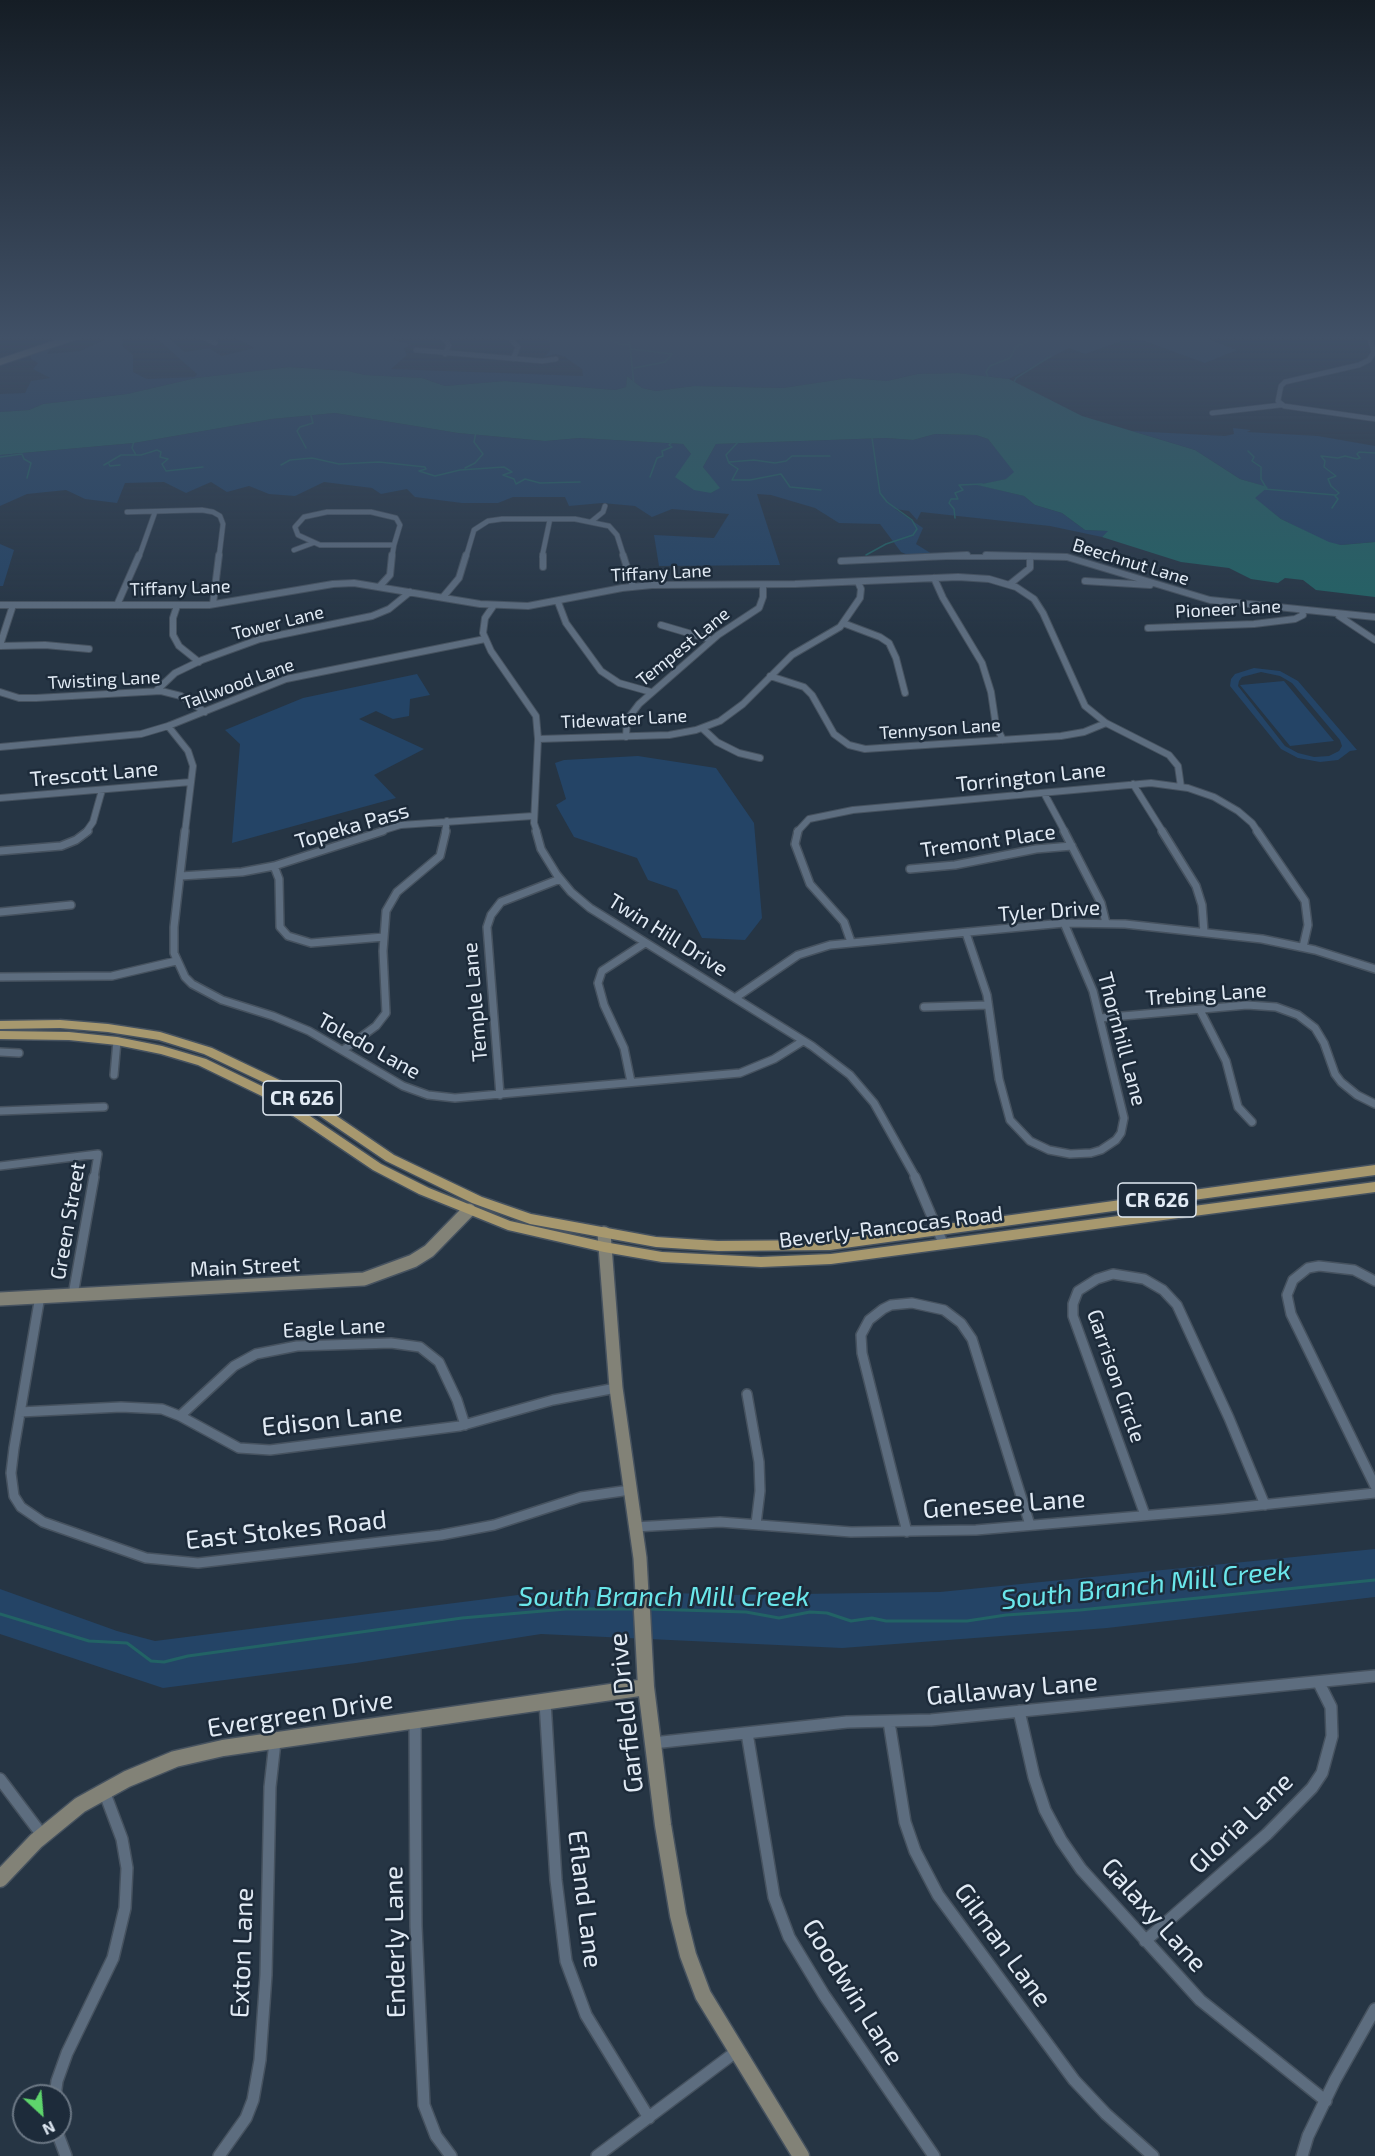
<!DOCTYPE html>
<style>
body{margin:0}
#map{position:relative;width:1375px;height:2156px;overflow:hidden;background:#263544;font-family:"Exo 2",sans-serif}
canvas{display:block}
.north{position:absolute;left:12px;top:2084px;width:60px;height:60px;box-sizing:border-box;background:#1d2b3a;border:2px solid #6b7784;border-radius:50%;rotate:154deg;font-size:16px;font-weight:700;line-height:24px;text-align:center;color:#e1eaf4}
.north::after{content:'';display:block;margin:auto;width:21px;height:27px;background:#5ed56c;clip-path:polygon(50% 0,100% 100%,50% 72%,0 100%)}
</style>
<div id="map">
<canvas width="1375" height="2156"></canvas>
<div class="north">N</div>
</div>
<script>
const c = document.querySelector('canvas').getContext('2d');
c.lineJoin = 'round';
function fill(path, color) {
  c.fillStyle = color;
  c.fill(path, 'evenodd');
}
function shape(rows) {
  const path = new Path2D();
  for (const r of rows) {
    path.moveTo(r[0], r[1]);
    for (let i = 2; i < r.length; i += 2) path.lineTo(r[i], r[i + 1]);
  }
  return path;
}
function stroke(path, color, width, dash) {
  c.strokeStyle = color;
  c.lineWidth = width;
  c.lineCap = dash ? 'butt' : 'round';
  c.setLineDash(dash || []);
  c.stroke(path);
}
function write(font, color, halo, rows, align = 'center') {
  c.font = font + ' "Exo 2",sans-serif';
  c.lineWidth = 5;
  c.setLineDash([]);
  c.textBaseline = 'middle';
  c.strokeStyle = halo;
  c.fillStyle = color;
  for (const [text, x, y, turn = 0] of rows) {
    c.save();
    c.translate(x, y);
    c.rotate((+turn || 0) * Math.PI / 180);
    c.textAlign = isNaN(turn) ? turn : align;
    if (halo) c.strokeText(text, 0, 0);
    c.fillText(text, 0, 0);
    c.restore();
  }
}
fill(shape([
 [104,336,123,336,122,345,133,355,133,372,147,379,195,377,197,374,154,336,166,336,185,352,209,348,222,356,254,348,237,338,224,336,390,336,393,340,411,344,404,349,407,355,391,369,583,376,582,369,565,357,556,354,544,357,550,351,550,343,545,336,1200,336,1237,350,1205,363,1133,337,1085,354,1069,348,1009,379,958,373,917,374,887,381,849,378,783,388,694,386,656,391,642,388,627,376,626,387,615,390,505,381,445,386,422,378,365,375,348,371,289,367,196,378,127,394,43,404,29,410,0,412,0,394,25,393,31,381,50,378,33,369,38,363,31,359,30,354,50,348,47,354,80,351,104,340],
 [335,413,458,433,545,441,580,438,683,444,691,454,711,493,719,488,703,467,716,444,886,438,913,440,935,434,976,435,988,439,1015,472,1007,479,979,485,1024,496,1035,505,1062,513,1085,530,1109,531,1102,537,1050,526,921,512,917,520,909,511,895,509,923,528,916,544,932,554,908,555,901,552,880,524,839,523,815,508,771,495,757,494,780,565,659,566,654,535,714,538,729,514,672,509,652,517,635,506,602,503,569,506,565,497,513,497,498,503,462,503,415,497,407,489,381,494,372,488,324,482,295,496,269,494,249,486,227,492,211,482,186,493,164,482,125,483,117,503,85,499,66,490,27,494,0,506,0,455,134,443,272,419],
 [1233,428,1251,430,1247,432,1318,436,1375,446,1375,542,1341,545,1329,543,1281,519,1254,498,1267,487,1240,479,1195,450,1132,431,1225,436,1234,434],
 [0,544,14,550,3,586,0,586],
 [1254,668,1280,671,1298,681,1357,750,1350,751,1338,760,1320,762,1298,758,1281,749,1230,686,1231,679,1235,674],
 [1261,672,1280,676,1292,683,1340,740,1342,746,1339,751,1329,756,1314,757,1298,753,1285,746,1238,686,1239,681,1242,677],
 [417,674,430,695,410,699,409,716,393,719,376,711,359,719,424,749,374,775,396,798,232,843,240,744,225,730,303,698],
 [1284,681,1334,741,1290,746,1240,685],
 [638,756,716,768,754,823,762,918,745,940,702,938,677,890,648,880,637,858,574,837,556,805,566,799,555,763,564,760],
 [1375,1549,1375,1597,1107,1628,842,1648,541,1634,356,1663,163,1688,0,1634,0,1589,117,1631,155,1641,565,1589,728,1595,940,1592]
]), '#244466');
fill(shape([
 [289,367,348,371,365,375,422,378,445,386,505,381,615,390,626,387,627,376,642,388,656,391,694,386,783,388,849,378,887,381,917,374,958,373,1009,379,1082,416,1195,450,1240,479,1268,487,1255,498,1281,519,1329,542,1341,545,1375,542,1375,597,1316,590,1303,580,1285,578,1278,583,1251,579,1229,568,1181,562,1102,537,1108,531,1085,530,1062,513,1035,505,1024,496,977,485,1006,479,1014,472,988,439,976,435,935,434,913,440,886,438,716,444,703,467,720,488,711,493,694,490,675,477,691,454,683,444,580,438,545,441,458,433,335,413,272,419,134,443,0,455,0,412,29,410,43,404,127,394,196,378]
]), '#226365');
stroke(shape([
 [601,336,620,344,631,345],
 [629,336,634,386],
 [631,349,672,354,665,362,634,368],
 [988,377,986,372,990,366,1010,358,1016,347,1038,336],
 [1013,384,1016,378,1051,356],
 [134,441,132,448,136,455],
 [739,441,726,455,729,463,738,469,732,480,750,480,781,474,790,487,821,490],
 [306,448,297,431,300,427,313,423,310,412],
 [1248,451,1254,457,1252,461,1261,467,1261,479,1267,489],
 [0,457,22,454,24,459,31,463,27,478],
 [729,462,754,460,775,463,786,461,792,456,830,456],
 [109,464,110,466,120,465],
 [104,465,121,455,141,455,157,450,161,452,160,457,168,459,162,464,166,471,203,467],
 [281,465,290,460,312,458,339,464,379,462,425,467,426,469,419,471,435,476,460,470,504,467,512,472,503,475,514,479,516,484,525,479,540,483,580,482],
 [465,468,475,463,483,454,474,442,476,432],
 [650,477,657,458,663,456,662,451,672,447,669,445,671,443],
 [1264,489,1335,495],
 [1332,508,1338,499,1335,496,1339,493,1331,486,1328,479,1336,476,1324,467,1325,461,1321,456,1338,458,1345,456,1357,459,1360,458,1357,454,1359,452,1375,453],
 [955,518,954,509,949,503,951,499,958,499,955,493,963,490,959,485,982,484],
 [866,555,886,544,913,535,917,529,912,520,887,502,880,493,872,438]
]), '#226365', 1.5);
stroke(shape([
 [648,1609,746,1612,779,1618,810,1612,827,1613,851,1621,872,1618,886,1621,967,1621,1006,1615,1080,1610,1375,1580],
 [0,1614,89,1641,127,1643,151,1661,164,1662,188,1656,462,1618,566,1609,637,1609]
]), '#226365', 3);
const streetFar4 = shape([
 [201,336,215,343],
 [442,336,449,345,445,354],
 [508,336,518,347,513,359],
 [1369,336,1374,352,1369,360,1359,365,1285,382,1281,386,1278,401,1284,406,1375,419],
 [416,350,542,361,556,359],
 [1212,413,1281,405],
 [127,512,202,510,213,512,220,516,223,524,219,557],
 [327,512,371,512,396,518,400,525,394,545,320,545,298,535,295,527,304,517,327,512],
 [592,521,603,512,605,506],
 [294,550,313,543],
 [139,557,155,512],
 [392,557,394,545],
 [466,557,474,530,488,521,502,519,575,519,609,526,617,535,624,557],
 [542,557,550,519],
 [934,557,1056,557]
]);
const streetFar3 = shape([
 [543,555,543,567],
 [623,555,633,586],
 [986,555,1067,557,1210,600,1375,617],
 [841,561,967,555],
 [934,578,943,598,982,663,991,692,996,726,1003,740],
 [1085,581,1150,585],
 [1010,584,1030,568,1030,556],
 [379,587,390,575,392,555],
 [443,597,459,578,466,555],
 [558,602,566,623,601,671,619,683,651,692],
 [213,604,219,555],
 [0,605,209,605,333,584,354,583,480,604,528,606,622,588,652,585,795,584,958,577,989,579,1016,587,1034,599,1043,613,1085,706,1106,723,1169,755,1178,766,1181,787],
 [117,605,139,555],
 [494,605,485,618,483,633,491,651,536,716,538,739,534,823,537,832],
 [177,606,173,618,173,635,179,646,199,662],
 [1339,616,1375,640],
 [843,623,880,637,889,643,896,658,905,693],
 [661,625,712,640],
 [1148,628,1254,624,1295,619,1303,615,1302,610],
 [0,645,13,605],
 [0,646,45,645,89,649],
 [770,676,804,687,812,695,834,734,849,745,865,749,1061,736,1084,732,1106,723],
 [156,691,175,673,202,660,260,639,372,616,389,609,410,592],
 [0,692,19,698,36,698,161,691,181,696,205,712],
 [168,726,188,751,193,766,185,832],
 [702,728,717,742,739,753,760,758],
 [626,737,627,720,639,704,718,635,759,608,763,597,763,585],
 [538,739,669,735,696,730,720,721,743,704,792,655,840,627,860,598,861,589,858,582],
 [0,747,141,734,168,726,286,679,485,639],
 [1133,784,1163,832],
 [1044,793,1065,832],
 [0,798,191,782],
 [86,832,93,822,102,790],
 [378,832,401,825,533,816],
 [445,832,447,821],
 [797,832,809,819,853,810,1151,783,1188,788,1214,797,1238,811,1252,823,1258,832]
]);
const streetFar2 = shape([
 [185,831,174,927,174,953,185,977,192,984,222,1000,273,1016,309,1031,403,1086,428,1095,455,1098,740,1073,774,1059,803,1041],
 [536,831,541,849,557,875,571,892,590,908,812,1046,850,1075,874,1103,916,1178],
 [798,831,795,844,810,884,844,922,851,942],
 [1064,831,1101,903,1106,923],
 [1162,831,1196,886,1202,905,1204,932],
 [1257,831,1305,901,1308,925,1303,947],
 [0,851,61,846,76,840,88,831],
 [274,866,279,879,280,927,288,936,311,943,384,937],
 [910,869,955,865,1036,849,1072,846],
 [181,876,242,872,274,866,383,831],
 [0,912,71,905],
 [966,933,987,995,999,1079,1010,1120,1030,1141,1049,1150,1070,1154,1091,1153,1101,1150,1116,1140,1121,1133,1124,1118,1093,991,1064,923],
 [0,977,112,976,176,961],
 [735,998,798,955,830,945,1064,923,1125,924,1262,939,1315,950,1375,969],
 [924,1007,988,1005],
 [1200,1010,1226,1061,1238,1107,1252,1122],
 [1100,1018,1247,1005,1276,1007,1298,1015,1315,1028,1324,1043,1335,1074,1341,1082,1357,1095,1375,1104],
 [343,1050,376,1026,386,1013,383,951,386,911,397,892,440,856,446,831],
 [0,1052,19,1053],
 [114,1075,117,1041],
 [631,1082,624,1048,604,1005,598,983,602,971,645,943],
 [500,1095,487,927,491,915,501,902,560,879],
 [0,1111,104,1107],
 [0,1166,98,1154,94,1178]
]);
const streetFar1 = shape([
 [915,1177,943,1243],
 [1375,1281,1354,1270,1319,1266,1308,1268,1293,1280,1287,1295,1291,1314,1375,1486],
 [73,1295,94,1177],
 [40,1296,14,1448,11,1473,14,1496,21,1507,43,1522,146,1558,198,1563,441,1535,494,1525,581,1497,630,1490],
 [747,1394,759,1462,760,1491,756,1524],
 [20,1412,121,1407,162,1409,180,1416,239,1448,270,1450,460,1426,553,1400,616,1388],
 [180,1416,234,1366,256,1354,297,1346,391,1343,420,1347,439,1362,457,1400,465,1425],
 [1145,1515,1073,1316,1073,1304,1078,1291,1097,1279,1113,1274,1144,1279,1163,1290,1177,1305,1229,1418,1265,1505],
 [635,1527,720,1522,851,1532,976,1530,1223,1509,1375,1493],
 [907,1532,862,1353,861,1335,869,1320,883,1309,891,1305,912,1303,944,1310,961,1323,972,1339,1030,1525]
]);
const street = shape([
 [545,1702,556,1880,566,1961,586,2015,649,2118],
 [1019,1711,1034,1777,1045,1810,1061,1840,1081,1869,1200,2000,1326,2101],
 [415,1720,416,1926,424,2105,436,2136,451,2156],
 [889,1722,905,1822,915,1851,938,1895,1074,2080,1106,2114,1153,2156],
 [747,1733,774,1897,789,1937,824,1995,934,2156],
 [653,1743,847,1722,931,1720,1375,1676],
 [0,1779,42,1835],
 [1145,1941,1267,1834,1312,1788,1322,1773,1332,1736,1331,1707,1319,1683],
 [55,2096,57,2081,67,2053,113,1958,125,1908,127,1868,122,1839,104,1791],
 [57,2132,66,2156],
 [219,2156,246,2118,253,2100,260,2060,266,1975,270,1787,275,1742],
 [597,2156,737,2051],
 [1302,2156,1308,2136,1335,2080,1375,2009]
]);
const secondaryFar2 = shape([
 [0,362,77,336]
]);
const secondaryFar1 = shape([
 [604,1233,616,1388,640,1558,643,1612],
 [0,1299,364,1279,413,1261,429,1251,469,1210]
]);
const secondary = shape([
 [642,1611,646,1687,663,1825,678,1915,688,1955,703,1995,801,2156],
 [0,1879,36,1841,80,1805,127,1779,175,1759,223,1748,646,1687]
]);
const primary = shape([
 [60,1020,108,1024,160,1032,212,1048,294,1087,394,1155,482,1197,531,1214,656,1237,718,1241,830,1240,1375,1165,1375,1175,830,1250,718,1251,656,1247,530,1224,472,1203,386,1161,286,1093,204,1054,159,1040,108,1032,60,1028,0,1029,0,1021,60,1020],
 [0,1031,69,1032,117,1037,162,1046,206,1059,276,1093,381,1164,429,1188,510,1221,604,1242,662,1252,761,1257,831,1254,1375,1182,1375,1192,831,1264,761,1267,662,1262,604,1252,508,1230,419,1194,373,1170,268,1099,198,1065,161,1054,117,1045,69,1040,0,1039,0,1031]
]);
stroke(streetFar4, '#46525f', 6);
stroke(streetFar3, '#46525f', 8);
stroke(streetFar2, '#46525f', 10);
stroke(streetFar1, '#46525f', 12);
stroke(street, '#46525f', 14);
stroke(secondaryFar2, '#46525f', 8);
stroke(secondaryFar1, '#46525f', 16);
stroke(secondary, '#46525f', 19);
stroke(primary, '#46525f', 3);
stroke(streetFar4, '#5d6d7f', 4.5);
stroke(streetFar3, '#5d6d7f', 6);
stroke(streetFar2, '#5d6d7f', 7);
stroke(streetFar1, '#5d6d7f', 9);
stroke(street, '#5d6d7f', 11);
stroke(secondaryFar2, '#828277', 6);
stroke(secondaryFar1, '#828277', 13);
stroke(secondary, '#828277', 16);
fill(primary, '#a7986e');
const sky = c.createLinearGradient(0, 0, 0, 638);
sky.addColorStop(0, '#151d25');
sky.addColorStop(0.53, '#415167');
sky.addColorStop(1, '#41516700');
c.fillStyle = sky;
c.fillRect(0, 0, 1375, 638);
write('18px', '#e1eaf4', '#1d2b3a', [
 ["Beechnut Lane",1131,562,17],
 ["Tiffany Lane",661,573,-3],
 ["Tiffany Lane",180,588,-2],
 ["Pioneer Lane",1228,609,-3],
 ["Tower Lane",278,623,-14],
 ["Tempest Lane",683,647,-39],
 ["Twisting Lane",104,680,-3],
 ["Tallwood Lane",238,684,-20],
 ["Tidewater Lane",624,719,-3],
 ["Tennyson Lane",940,729,-4]
]);
for (const [x, y, w] of [
 [302,1098,78],
 [1157,1200,78]
]) {
  const box = new Path2D();
  box.roundRect(x - w / 2, y - 17, w, 34, 4.5);
  c.fillStyle = '#1d2b3a';
  c.fill(box);
  stroke(box, '#e1eaf4', 1.5);
}
write('bold 20px', '#e1eaf4', null, [
 ["CR 626",302,1098],
 ["CR 626",1157,1200]
]);
write('21px', '#e1eaf4', '#1d2b3a', [
 ["Trescott Lane",94,774,-5],
 ["Torrington Lane",1031,777,-6],
 ["Topeka Pass",352,826,-16],
 ["Tremont Place",988,841,-8],
 ["Tyler Drive",1049,911,-4],
 ["Twin Hill Drive",668,935,32],
 ["Trebing Lane",1206,994,-4],
 ["Temple Lane",475,1002,-95],
 ["Thornhill Lane",1122,1039,75],
 ["Toledo Lane",369,1046,29],
 ["Green Street",68,1221,-80],
 ["Beverly-Rancocas Road",891,1227,-7],
 ["Main Street",245,1267,-3],
 ["Eagle Lane",334,1328,-3],
 ["Garrison Circle",1116,1376,71]
]);
write('26px', '#e1eaf4', '#1d2b3a', [
 ["Edison Lane",332,1420,-6],
 ["Genesee Lane",1004,1504,-4],
 ["East Stokes Road",286,1530,-6],
 ["Gallaway Lane",1012,1689,-5],
 ["Garfield Drive",626,1713,-96],
 ["Evergreen Drive",300,1714,-9],
 ["Gloria Lane",1241,1823,-44],
 ["Efland Lane",585,1899,83],
 ["Galaxy Lane",1154,1915,48],
 ["Enderly Lane",395,1942,-91],
 ["Gilman Lane",1003,1945,54],
 ["Exton Lane",242,1953,-88],
 ["Goodwin Lane",853,1992,58]
]);
write('italic 27px', '#6ae7eb', '#1d2b3a', [
 ["South Branch Mill Creek",1146,1585,-6],
 ["South Branch Mill Creek",664,1597]
]);
</script>
